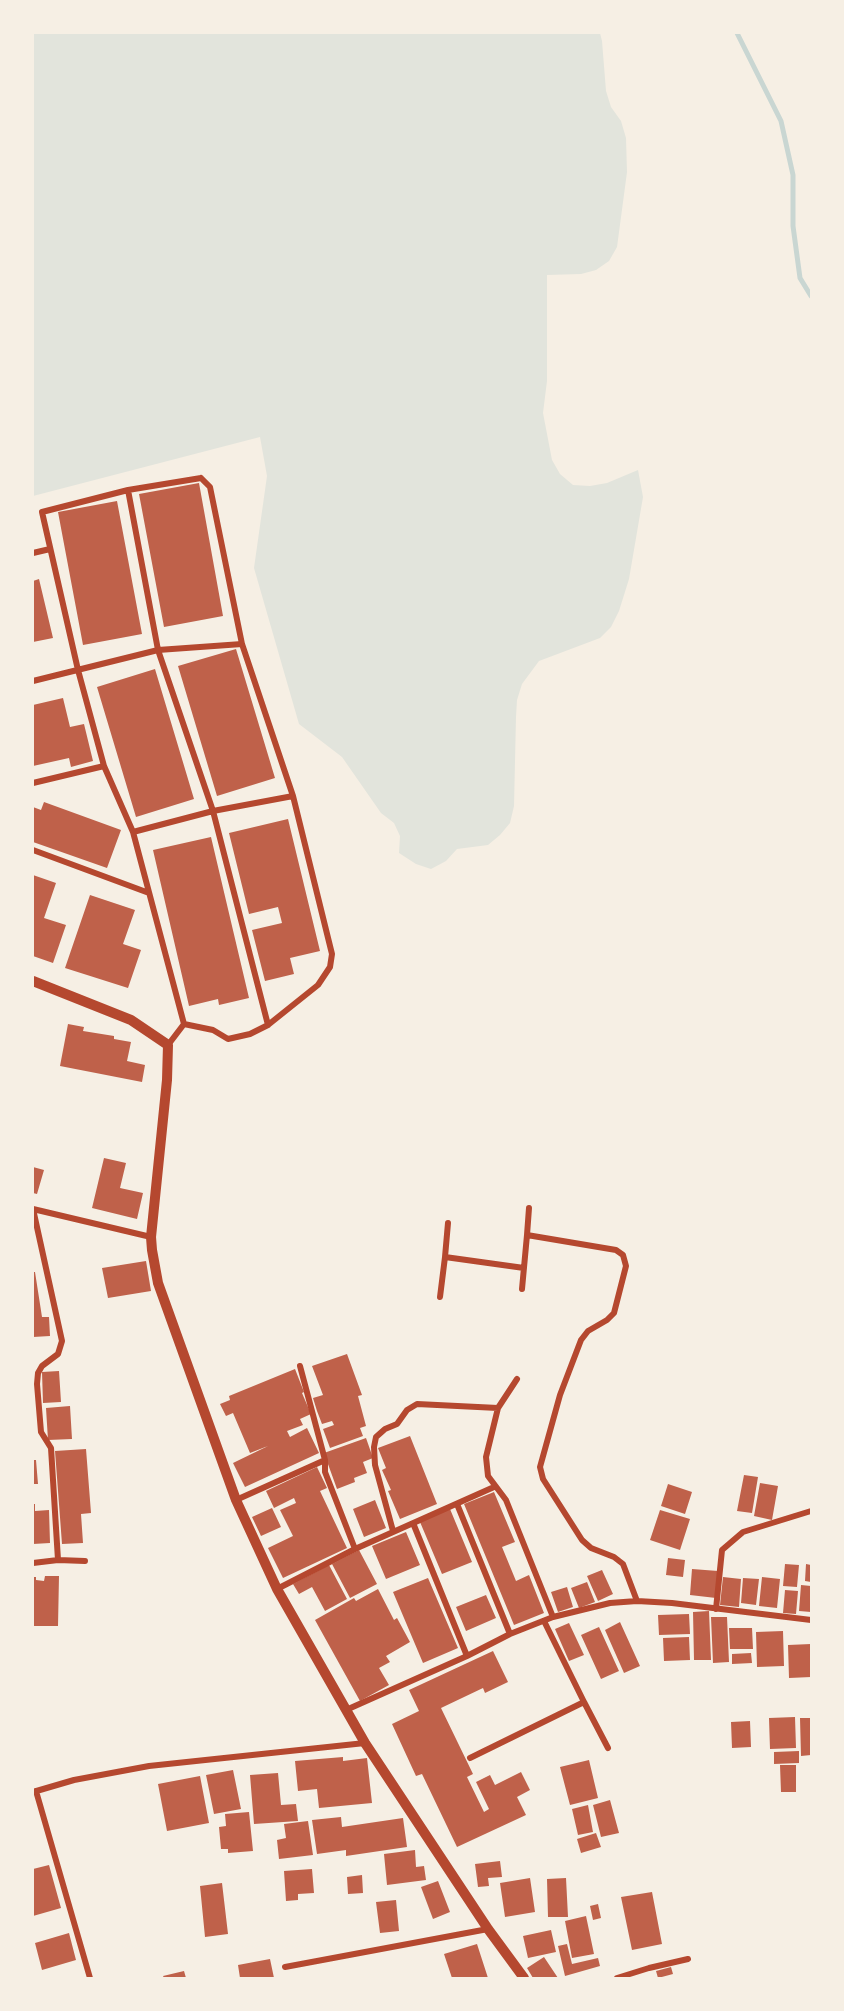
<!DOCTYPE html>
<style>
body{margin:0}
#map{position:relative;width:844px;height:2011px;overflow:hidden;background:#f6efe4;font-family:Ubuntu,sans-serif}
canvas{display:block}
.frame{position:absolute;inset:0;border:34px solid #f6efe4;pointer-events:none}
</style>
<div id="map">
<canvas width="844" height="2011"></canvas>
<div class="frame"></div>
</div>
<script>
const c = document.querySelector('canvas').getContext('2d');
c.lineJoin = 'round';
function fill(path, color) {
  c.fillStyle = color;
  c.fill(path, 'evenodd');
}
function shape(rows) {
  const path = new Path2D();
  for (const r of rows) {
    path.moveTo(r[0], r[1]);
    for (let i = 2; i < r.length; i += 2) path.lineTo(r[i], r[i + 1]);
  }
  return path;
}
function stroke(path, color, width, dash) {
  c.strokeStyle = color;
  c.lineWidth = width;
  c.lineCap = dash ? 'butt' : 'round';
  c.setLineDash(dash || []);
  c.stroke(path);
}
fill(shape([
 [33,33,600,33,602,41,606,91,611,107,621,121,626,138,627,172,617,247,609,261,596,270,581,274,547,275,547,381,543,413,552,460,560,474,573,485,590,486,607,483,638,470,643,497,629,579,619,611,611,627,600,638,539,661,522,684,517,700,516,717,514,806,510,823,500,835,488,845,457,849,446,861,431,869,416,864,399,853,400,836,394,823,381,813,342,757,299,724,254,568,267,476,260,437,33,496]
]), '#e2e4dc');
stroke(shape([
 [737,33,781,121,793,175,793,226,800,278,811,296]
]), '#c9d6d2', 5);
fill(shape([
 [199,483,223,616,164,627,139,494],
 [117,501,142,634,83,645,58,512],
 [39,579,53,638,33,642,33,581],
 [236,649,275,778,217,796,178,666],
 [155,669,194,799,136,817,97,687],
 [63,698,70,727,84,724,93,761,71,767,69,758,33,766,33,705],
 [44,802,121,830,107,868,33,842,33,807,41,810],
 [288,819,320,951,290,958,294,974,265,981,252,930,282,923,278,907,249,914,229,833],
 [211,837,249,998,219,1005,218,999,189,1006,153,850],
 [33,875,56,883,44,918,66,925,53,963,33,956],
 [90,895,135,910,123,944,141,950,128,988,65,968],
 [68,1024,84,1027,83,1031,114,1036,114,1039,131,1042,127,1061,145,1065,142,1082,60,1066],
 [104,1158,126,1163,120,1188,143,1193,137,1219,92,1208],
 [33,1167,44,1170,37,1194,33,1193],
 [146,1261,151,1291,108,1298,102,1268],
 [33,1272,35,1272,42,1317,49,1317,50,1336,33,1337],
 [347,1354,362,1395,358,1396,366,1426,360,1428,363,1436,330,1448,323,1429,334,1425,332,1421,322,1424,317,1411,313,1398,323,1395,312,1366],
 [295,1369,304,1392,302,1393,311,1414,300,1419,303,1425,287,1431,290,1437,307,1428,319,1453,245,1487,233,1463,268,1446,250,1453,233,1413,226,1416,220,1404,230,1400,229,1396],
 [59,1371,61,1402,43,1403,42,1372],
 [70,1406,72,1439,48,1440,46,1408],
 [410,1436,437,1504,400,1519,388,1491,391,1490,382,1470,386,1468,378,1448],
 [366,1438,373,1458,363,1462,367,1473,354,1478,355,1482,337,1489,324,1453],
 [86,1449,91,1513,81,1514,83,1543,62,1544,55,1451],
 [33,1460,36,1460,38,1484,33,1484],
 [317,1467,327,1488,320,1491,347,1548,283,1578,268,1548,293,1536,280,1510,296,1503,294,1498,274,1508,266,1491],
 [744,1475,758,1477,752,1513,737,1511],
 [760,1483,778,1486,772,1520,754,1516],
 [668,1484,692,1492,685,1514,661,1506],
 [494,1492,515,1542,502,1547,516,1581,529,1575,544,1613,514,1625,464,1504],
 [375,1500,386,1528,364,1537,353,1509],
 [33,1504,35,1504,35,1511,49,1510,50,1543,33,1544],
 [272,1508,281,1527,261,1536,252,1517],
 [450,1509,472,1562,442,1574,420,1522],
 [660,1510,690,1519,680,1550,650,1540],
 [406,1532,420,1565,386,1579,372,1546],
 [359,1550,377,1584,350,1598,332,1564],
 [668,1558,685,1560,683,1577,666,1575],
 [785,1564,799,1565,797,1587,783,1586],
 [806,1564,811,1565,811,1582,805,1581],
 [329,1565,347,1599,325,1611,312,1587,299,1594,293,1584],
 [692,1569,718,1571,716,1598,690,1595],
 [602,1570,613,1594,598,1601,587,1576],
 [45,1576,59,1576,58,1626,33,1626,33,1577,36,1577,36,1580,44,1581],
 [723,1577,741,1579,739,1607,720,1605],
 [762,1577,780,1579,777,1608,759,1606],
 [428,1578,458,1648,423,1663,393,1592],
 [743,1578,759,1579,756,1605,741,1603],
 [587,1582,595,1602,579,1608,571,1588],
 [801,1585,811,1586,811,1612,799,1611],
 [567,1587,573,1607,558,1612,551,1592],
 [378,1589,394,1620,397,1618,410,1642,386,1656,390,1662,379,1668,389,1685,360,1701,315,1620,354,1598,356,1601],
 [785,1590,798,1591,796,1614,783,1613],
 [486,1595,496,1618,466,1631,456,1607],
 [709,1611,711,1660,694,1660,693,1612],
 [689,1614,690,1634,659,1635,658,1615],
 [711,1617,727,1617,729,1662,713,1663],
 [620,1622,640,1666,624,1673,605,1630],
 [569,1623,584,1655,569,1661,555,1629],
 [599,1627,619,1671,601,1679,581,1635],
 [729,1628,752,1628,753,1649,730,1649],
 [783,1631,784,1666,757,1667,756,1632],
 [689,1637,690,1660,664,1661,663,1638],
 [811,1644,811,1677,789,1678,788,1645],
 [493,1651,508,1682,485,1693,483,1688,441,1708,473,1774,467,1777,484,1812,489,1809,476,1782,490,1775,495,1785,521,1772,530,1790,517,1797,526,1815,457,1847,422,1774,416,1776,392,1724,419,1711,409,1690],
 [751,1653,752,1663,732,1664,732,1654],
 [795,1717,796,1748,770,1749,769,1718],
 [800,1718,811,1718,811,1755,801,1756],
 [750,1721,751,1747,732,1748,731,1722],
 [799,1751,799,1763,774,1764,774,1752],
 [343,1757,343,1761,367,1758,372,1803,319,1808,317,1789,298,1791,295,1761],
 [589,1760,598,1798,570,1805,560,1767],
 [780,1765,796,1765,796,1792,781,1792],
 [233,1770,241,1809,214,1814,206,1775],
 [278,1773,281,1805,296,1804,298,1821,254,1824,250,1775],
 [200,1776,209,1823,167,1831,158,1784],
 [610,1800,619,1833,601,1837,593,1805],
 [588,1805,593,1832,578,1835,572,1809],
 [249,1812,253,1851,228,1853,228,1849,221,1849,219,1827,226,1826,225,1814],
 [341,1817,342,1827,403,1818,407,1847,346,1856,346,1850,317,1854,312,1820],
 [308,1821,313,1855,279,1859,277,1840,286,1838,284,1824],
 [596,1833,601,1847,581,1853,577,1839],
 [415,1850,416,1867,424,1866,426,1880,387,1885,384,1854],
 [500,1861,502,1877,488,1878,489,1886,478,1887,475,1864],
 [49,1865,61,1908,33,1916,33,1869],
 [312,1869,314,1893,298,1894,298,1900,286,1901,284,1871],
 [362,1875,363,1893,348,1894,347,1877],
 [530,1878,535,1912,505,1917,500,1883],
 [566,1878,568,1917,548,1917,547,1879],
 [438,1881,450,1912,433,1919,421,1887],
 [222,1883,228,1934,205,1937,200,1886],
 [652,1892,662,1944,632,1950,621,1897],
 [396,1900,399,1931,380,1933,376,1902],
 [598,1904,601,1918,593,1920,590,1906],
 [586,1916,594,1954,572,1958,565,1921],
 [551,1930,556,1952,528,1958,523,1936],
 [69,1933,76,1960,42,1970,35,1943],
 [477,1944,488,1978,452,1978,444,1954],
 [567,1944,572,1964,598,1958,600,1966,565,1976,558,1946],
 [544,1957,558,1978,533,1978,527,1968],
 [270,1959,274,1978,240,1978,238,1965],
 [671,1967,673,1974,658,1978,656,1971],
 [184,1971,186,1978,164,1978,163,1976]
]), '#bf614a');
stroke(shape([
 [201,478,210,487,242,644,293,796,332,954,330,967,318,985,268,1025,250,1034,228,1039,213,1030,184,1024,133,832,104,766,78,670,42,512,128,490,201,478],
 [128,490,158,650,213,811,268,1025],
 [33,553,50,549],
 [33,681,158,650,242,644],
 [33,783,104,766],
 [133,832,213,811,293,796],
 [33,850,149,893],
 [168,1045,184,1024],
 [33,1209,62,1341,58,1354,42,1366,38,1373,37,1384,41,1432,51,1448,58,1560],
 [33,1209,151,1237],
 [527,1235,529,1208],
 [445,1257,448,1223],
 [522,1289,527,1235,616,1250,623,1255,626,1266,614,1313,607,1320,588,1331,581,1340,560,1395,540,1467,543,1479,582,1540,591,1548,614,1557,623,1564,637,1601],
 [440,1297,445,1257,524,1268],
 [300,1366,325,1460],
 [498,1408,486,1457,488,1476,506,1500,553,1617],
 [236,1500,325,1460,325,1472,355,1549],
 [457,1504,510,1634],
 [413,1523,467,1656],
 [393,1531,375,1465,374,1447,376,1437,385,1429,397,1424,407,1410,417,1404,498,1408,517,1379],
 [33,1563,58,1560,85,1561],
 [277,1589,355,1549,494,1487],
 [716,1609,722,1550,743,1532,811,1511],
 [584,1702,608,1748],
 [346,1710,467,1656,510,1634,553,1617,610,1603,637,1601,672,1603,811,1620],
 [470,1758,584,1702,544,1621],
 [36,1791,90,1978],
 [33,1792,74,1780,149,1766,365,1743],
 [285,1967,488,1929],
 [617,1978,649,1968,688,1959]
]), '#b5482f', 6);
stroke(shape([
 [33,981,131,1020,168,1045,167,1080,151,1237,152,1250,158,1283,236,1500,277,1589,365,1743,488,1929,524,1978]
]), '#b5482f', 10);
</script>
